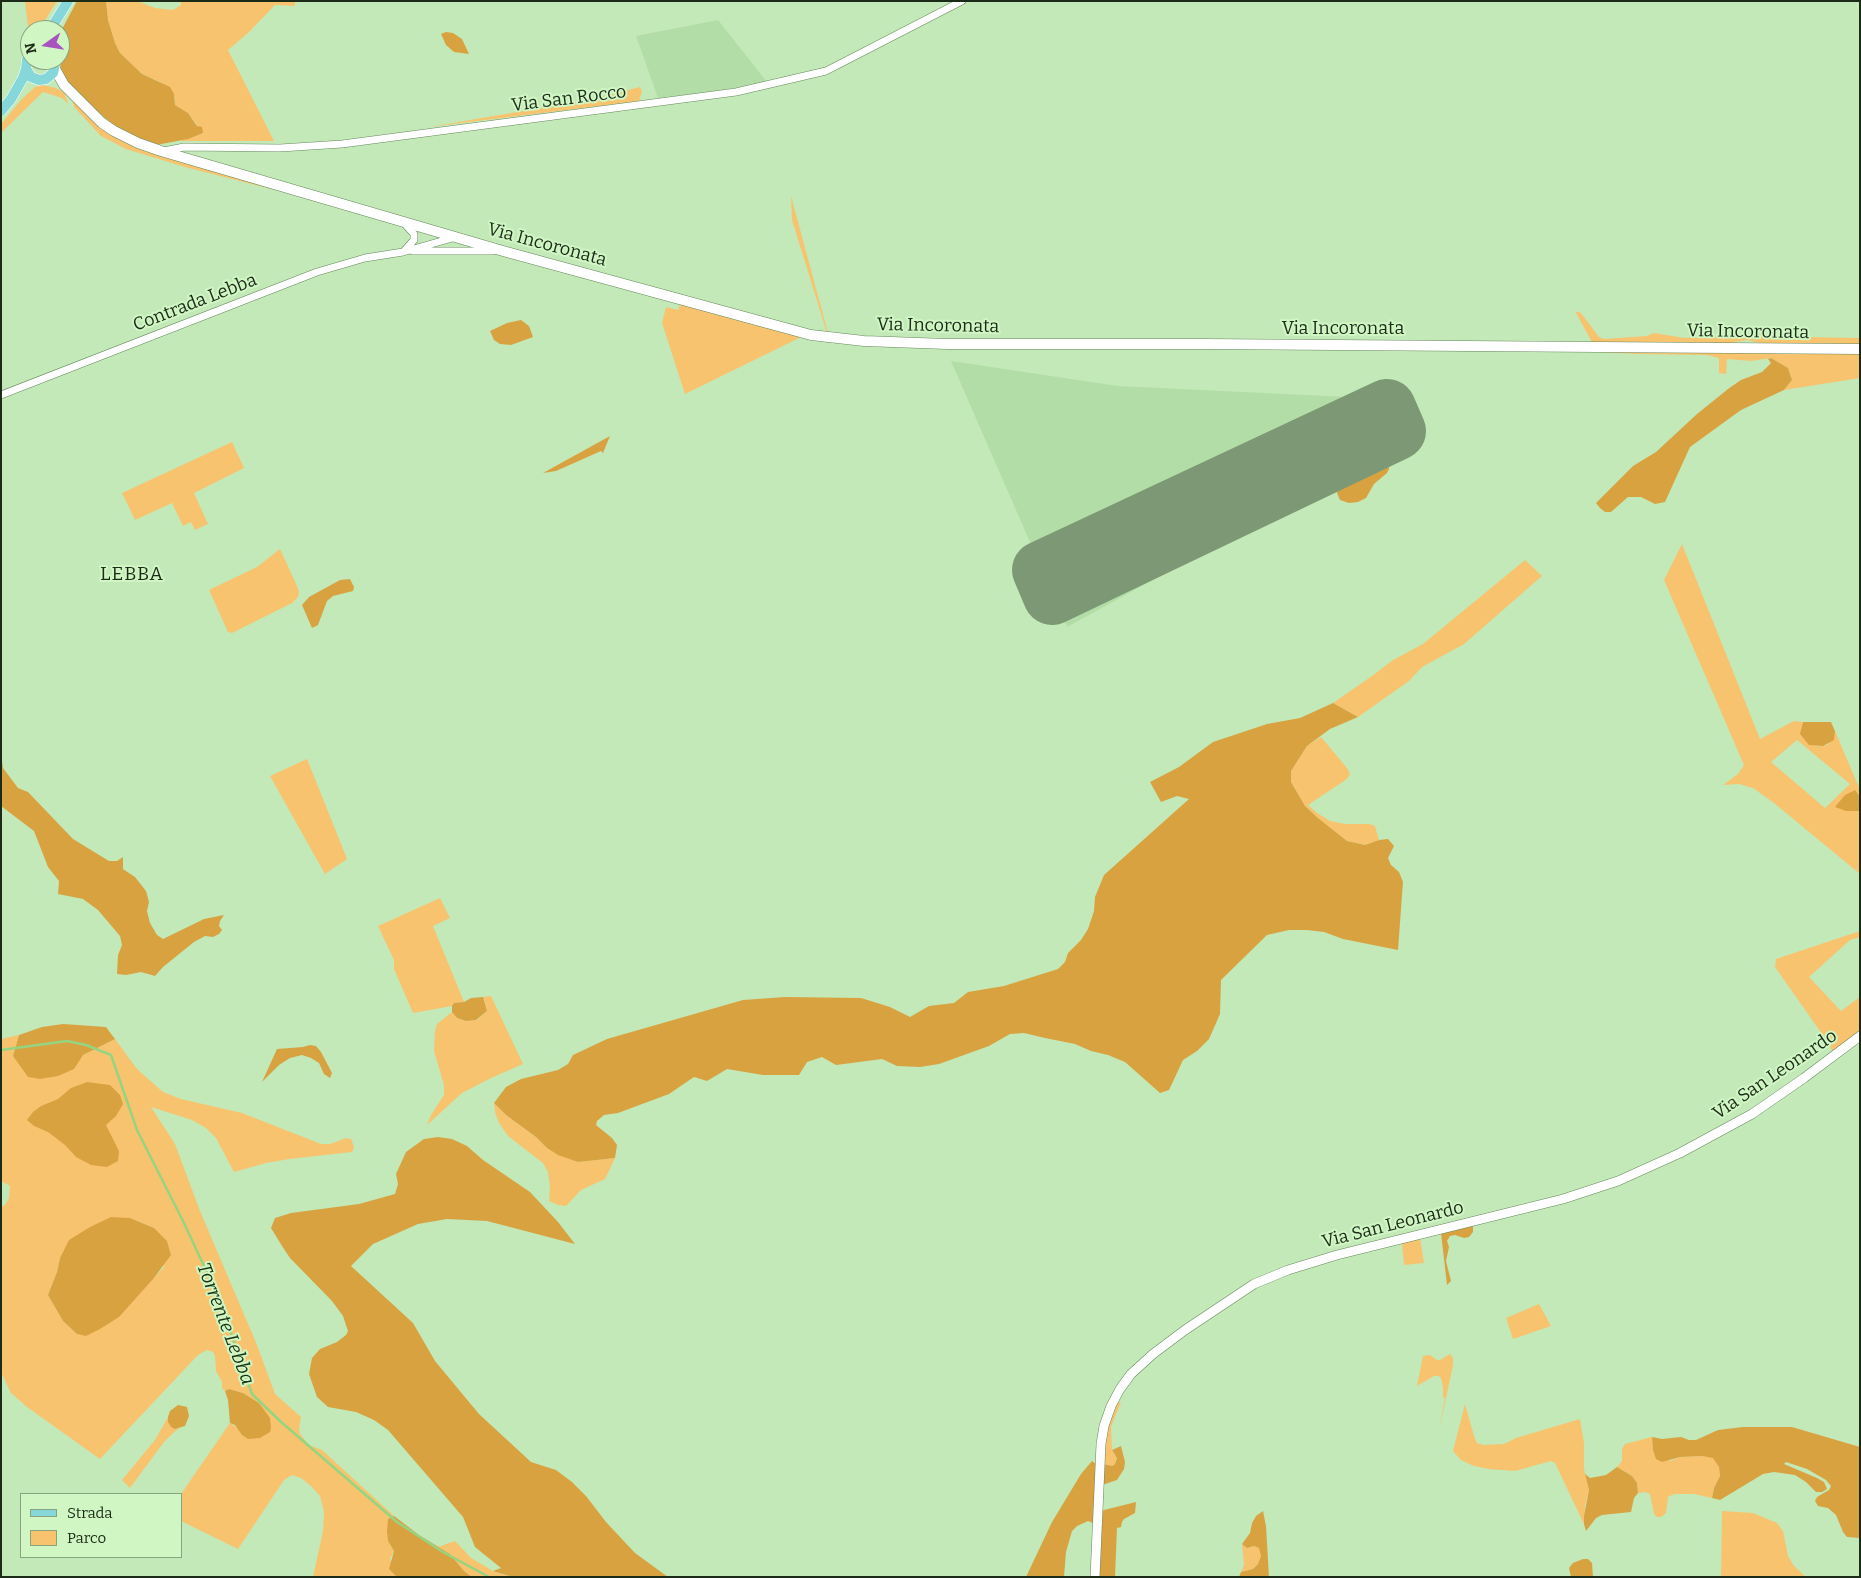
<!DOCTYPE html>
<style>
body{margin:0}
#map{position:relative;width:1861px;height:1578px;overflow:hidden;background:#c3e9b8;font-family:Bitter,serif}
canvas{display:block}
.frame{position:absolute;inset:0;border:2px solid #1c2a18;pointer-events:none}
.legend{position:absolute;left:20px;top:1493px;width:162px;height:65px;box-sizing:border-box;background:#d0f6c4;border:1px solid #88a47f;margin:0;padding:6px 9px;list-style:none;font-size:15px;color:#1c2a18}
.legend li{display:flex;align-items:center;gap:10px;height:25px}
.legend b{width:25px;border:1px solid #88a47f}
.north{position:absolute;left:20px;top:20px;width:50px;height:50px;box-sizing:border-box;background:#d0f6c4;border:1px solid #88a47f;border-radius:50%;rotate:257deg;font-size:14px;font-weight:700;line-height:20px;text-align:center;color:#1c2a18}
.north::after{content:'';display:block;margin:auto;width:18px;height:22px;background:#a953c1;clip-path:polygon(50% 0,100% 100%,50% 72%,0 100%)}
</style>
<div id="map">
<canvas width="1861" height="1578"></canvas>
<div class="frame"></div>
<ul class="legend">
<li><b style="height:6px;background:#85d7da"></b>Strada</li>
<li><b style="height:14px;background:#f8c36e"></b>Parco</li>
</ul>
<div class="north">N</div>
</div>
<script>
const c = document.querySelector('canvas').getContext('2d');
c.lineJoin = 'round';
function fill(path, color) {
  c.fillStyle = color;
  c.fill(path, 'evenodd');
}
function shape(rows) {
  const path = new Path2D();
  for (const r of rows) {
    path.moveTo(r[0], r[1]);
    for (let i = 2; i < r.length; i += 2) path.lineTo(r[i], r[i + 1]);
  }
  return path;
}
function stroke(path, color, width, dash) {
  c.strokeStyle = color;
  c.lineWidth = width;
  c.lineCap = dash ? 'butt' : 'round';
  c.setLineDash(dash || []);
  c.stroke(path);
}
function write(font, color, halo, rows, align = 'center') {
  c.font = font + ' Bitter,serif';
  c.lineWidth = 4;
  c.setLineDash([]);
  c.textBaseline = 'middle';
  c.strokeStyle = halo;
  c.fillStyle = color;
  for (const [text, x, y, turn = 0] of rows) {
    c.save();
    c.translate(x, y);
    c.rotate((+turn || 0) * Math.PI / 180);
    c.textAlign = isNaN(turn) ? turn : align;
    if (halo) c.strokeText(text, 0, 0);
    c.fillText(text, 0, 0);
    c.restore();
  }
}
fill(shape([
 [718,20,767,82,712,92,658,98,636,36],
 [951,361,1118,386,1410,400,1394,448,1067,627]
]), '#b3dda6');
fill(shape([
 [25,1,57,1,39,30,30,30,30,42,26,44,21,44,25,40,28,27],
 [106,1,137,1,155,8,173,10,181,5,181,1,295,1,295,6,275,5,249,32,228,50,274,141,180,141,203,133,188,113,175,105,175,98,162,83,142,74,120,53,115,43,108,20],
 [42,85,56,88,65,93,68,104,62,98,43,92,1,133,1,124,22,99,35,87],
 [640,87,642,91,639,101,429,127,594,99],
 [72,100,167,157,279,191,185,167,126,149,101,136,74,107],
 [791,196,828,333,827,333,792,220],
 [680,304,801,337,685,394,662,323,666,307,678,310],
 [1575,311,1581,313,1599,337,1604,339,1647,336,1654,333,1684,338,1756,334,1799,337,1860,338,1860,345,1764,344,1747,340,1723,344,1708,343,1593,344],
 [1599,352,1860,353,1860,378,1784,390,1792,380,1788,368,1771,358,1751,361,1727,359,1726,374,1719,373,1719,358,1707,355,1635,354],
 [232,442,244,468,194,493,208,524,195,530,191,522,183,526,172,503,135,520,122,493],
 [1682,544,1760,739,1794,721,1803,722,1801,731,1816,746,1827,745,1834,737,1835,731,1860,790,1860,874,1774,803,1753,788,1739,784,1723,785,1738,774,1744,765,1664,580],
 [1797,740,1850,784,1825,808,1771,762],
 [280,549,297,586,299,592,298,597,292,603,232,633,228,632,209,590,257,567],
 [1525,560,1542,576,1464,644,1422,667,1409,681,1358,717,1333,703,1372,676,1393,660,1423,644],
 [1321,737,1347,768,1350,774,1347,779,1308,805,1317,813,1330,821,1345,824,1370,824,1375,826,1379,840,1365,845,1347,841,1318,818,1305,806,1291,782,1291,771,1307,746],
 [307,759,347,859,325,874,270,776],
 [440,898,450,918,433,926,464,1002,454,1003,452,1006,413,1013,394,969,394,960,378,926],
 [1860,931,1860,937,1850,940,1809,977,1841,1011,1860,997,1860,1030,1833,1053,1829,1044,1775,967,1776,959],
 [491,996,523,1064,489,1079,462,1093,427,1125,431,1115,444,1095,444,1085,434,1051,435,1031,437,1024,452,1012,457,1018,466,1021,477,1020,487,1011,483,997],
 [19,1035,13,1056,83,1055,115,1039,137,1069,163,1092,181,1099,242,1113,321,1144,330,1144,346,1138,351,1139,354,1147,352,1152,289,1159,266,1163,234,1172,216,1138,206,1128,192,1120,151,1107,175,1144,200,1211,257,1345,275,1394,301,1417,299,1429,300,1434,309,1445,322,1450,394,1516,388,1519,388,1541,394,1551,390,1559,396,1576,398,1577,313,1577,323,1531,324,1512,320,1496,311,1486,301,1478,292,1475,284,1480,238,1549,181,1521,181,1494,230,1423,239,1429,242,1435,259,1403,243,1393,229,1389,225,1391,222,1388,222,1382,216,1371,215,1356,213,1352,207,1350,198,1355,100,1459,27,1407,11,1393,1,1372,1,1207,5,1205,9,1198,10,1186,1,1181,1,1039],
 [130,1218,154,1228,164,1267,137,1296,77,1334,63,1321,48,1295,57,1272,60,1258],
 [494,1103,506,1115,536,1137,547,1148,578,1162,615,1158,605,1179,581,1190,566,1206,558,1205,549,1201,550,1187,548,1172,543,1163,508,1136,499,1123,495,1112],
 [1420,1238,1424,1263,1404,1265,1402,1243],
 [1539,1304,1551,1326,1513,1339,1506,1318],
 [1450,1354,1453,1358,1453,1365,1439,1431,1445,1397,1443,1398,1443,1387,1441,1378,1439,1376,1434,1376,1417,1386,1423,1356,1430,1355,1437,1360,1440,1360],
 [1121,1402,1111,1427,1112,1450,1117,1458,1115,1464,1112,1466,1108,1466,1103,1464,1107,1431,1117,1403],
 [1465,1404,1474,1436,1477,1443,1484,1445,1504,1444,1516,1438,1580,1419,1584,1443,1584,1469,1589,1490,1585,1506,1584,1524,1555,1463,1551,1461,1515,1471,1489,1469,1474,1466,1461,1460,1453,1451],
 [168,1417,168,1422,175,1429,180,1428,174,1432,164,1442,130,1488,122,1480,155,1440],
 [1652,1437,1653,1450,1670,1461,1680,1457,1702,1456,1713,1457,1719,1467,1720,1476,1714,1488,1712,1498,1694,1494,1674,1494,1668,1497,1666,1513,1661,1517,1657,1517,1654,1514,1650,1494,1645,1492,1638,1493,1637,1483,1632,1476,1617,1467,1622,1461,1622,1449,1625,1444],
 [1722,1511,1753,1513,1777,1523,1783,1531,1788,1556,1794,1566,1806,1577,1721,1577],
 [455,1541,471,1558,493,1571,513,1577,472,1577,464,1571,450,1554,438,1547],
 [1242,1544,1247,1548,1254,1546,1259,1548,1261,1556,1258,1564,1253,1569,1241,1572,1244,1565]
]), '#f8c36e');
fill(shape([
 [77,1,106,1,108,20,115,43,120,53,142,74,170,87,174,94,175,105,188,113,197,126,202,127,203,133,188,139,156,145,137,138,112,124,78,94,66,79,57,60,60,60,60,33],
 [446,32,453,33,462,39,469,54,454,52,446,45,441,34],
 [521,320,529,326,533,337,511,345,500,344,494,340,490,331,507,323],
 [1771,358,1788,368,1792,380,1784,390,1741,410,1690,447,1665,502,1655,504,1641,497,1628,497,1611,512,1605,512,1600,508,1596,503,1633,466,1656,452,1697,414,1728,389,1741,380,1762,372,1771,363,1768,359],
 [610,436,603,453,601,451,556,471,543,473],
 [1383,457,1389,461,1389,469,1387,473,1374,484,1366,498,1358,502,1349,503,1340,500,1337,493,1338,488,1351,479,1360,476,1362,472,1366,470,1374,461],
 [350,579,354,587,353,591,333,596,327,601,318,625,312,628,302,605,309,597,340,580],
 [1333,703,1358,717,1330,729,1307,746,1291,771,1291,782,1305,806,1318,818,1347,841,1365,845,1379,840,1388,839,1394,846,1388,858,1391,865,1399,872,1403,882,1398,950,1343,939,1324,932,1307,930,1289,930,1267,935,1221,980,1220,1014,1209,1039,1197,1051,1183,1060,1169,1090,1160,1093,1125,1062,1108,1055,1091,1051,1075,1044,1045,1038,1024,1033,1010,1034,989,1046,939,1064,920,1067,897,1066,882,1059,836,1065,822,1057,807,1062,799,1075,763,1075,727,1069,707,1081,694,1077,669,1094,618,1113,604,1115,597,1121,596,1125,612,1138,617,1145,615,1158,578,1162,558,1155,547,1148,536,1137,506,1115,494,1103,506,1087,521,1079,558,1070,568,1064,573,1055,607,1039,743,1000,785,997,861,998,890,1007,910,1017,929,1006,954,1003,968,992,1004,986,1058,969,1065,962,1068,953,1081,940,1088,929,1094,911,1095,897,1104,875,1189,799,1177,796,1161,802,1150,782,1179,767,1213,742,1267,724,1300,718],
 [1803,722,1831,722,1835,731,1834,740,1823,746,1809,745,1800,734],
 [1,753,3,768,18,788,28,792,73,839,109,861,117,861,123,857,123,869,135,877,146,891,149,902,147,911,150,923,157,935,163,939,204,919,224,915,220,921,219,926,222,930,219,934,213,937,205,936,194,942,163,967,155,976,141,972,126,975,117,974,118,955,122,945,120,936,98,910,83,899,58,894,59,881,48,867,34,831,1,806],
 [1855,790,1860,797,1860,811,1846,811,1835,807,1845,795],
 [483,997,487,1011,476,1020,466,1021,457,1018,452,1012,452,1006,454,1003,464,1002,471,998],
 [63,1024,106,1027,115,1039,83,1055,74,1069,58,1076,40,1079,28,1077,13,1056,19,1035,42,1027],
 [310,1045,316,1046,321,1052,332,1073,330,1078,324,1074,319,1063,311,1058,302,1055,290,1058,279,1065,262,1082,277,1049,303,1047],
 [87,1082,110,1085,120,1095,123,1104,116,1116,106,1125,119,1151,118,1161,107,1167,91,1165,76,1157,65,1145,48,1132,34,1126,27,1120,33,1112,41,1106,58,1099,71,1088],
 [438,1137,452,1139,467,1146,483,1160,530,1192,558,1222,575,1244,487,1221,447,1219,418,1224,373,1244,351,1266,413,1323,435,1361,479,1414,531,1462,556,1470,572,1482,586,1496,606,1522,635,1553,668,1577,513,1577,493,1571,501,1568,475,1547,463,1517,388,1430,374,1420,356,1412,328,1407,317,1397,309,1374,312,1358,320,1349,337,1342,346,1335,348,1331,343,1316,332,1301,290,1258,282,1246,271,1228,275,1218,291,1213,359,1204,395,1194,398,1184,396,1174,406,1152,424,1139],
 [111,1217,130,1218,154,1228,167,1241,171,1255,154,1278,119,1317,100,1329,86,1336,77,1334,63,1321,48,1295,57,1272,60,1258,69,1240,90,1227],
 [1473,1225,1473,1232,1469,1237,1464,1238,1455,1235,1450,1236,1447,1241,1449,1247,1446,1261,1451,1281,1447,1285,1441,1233],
 [229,1389,243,1393,259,1403,270,1418,271,1428,270,1432,260,1438,248,1439,242,1435,235,1425,230,1423,228,1400,225,1391],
 [178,1405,187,1407,189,1416,185,1426,175,1429,171,1427,168,1422,168,1417,170,1411],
 [1743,1427,1792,1427,1860,1447,1860,1538,1847,1537,1843,1532,1836,1515,1828,1508,1818,1506,1815,1501,1817,1497,1829,1490,1831,1486,1826,1480,1807,1469,1786,1462,1784,1464,1817,1478,1824,1482,1827,1489,1822,1492,1816,1492,1806,1482,1795,1475,1774,1472,1763,1474,1720,1500,1712,1498,1714,1488,1720,1476,1719,1467,1713,1458,1702,1456,1680,1457,1662,1462,1656,1459,1653,1450,1652,1437,1662,1439,1681,1437,1689,1440,1696,1440,1718,1430],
 [1121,1446,1125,1462,1124,1469,1117,1480,1102,1485,1103,1464,1112,1466,1115,1464,1117,1458,1112,1450],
 [1092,1461,1096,1464,1093,1523,1088,1521,1077,1526,1072,1531,1066,1552,1064,1577,1026,1577,1052,1522,1081,1474],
 [1617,1467,1632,1476,1637,1483,1638,1493,1634,1498,1631,1512,1602,1515,1596,1518,1586,1531,1584,1524,1584,1516,1589,1490,1585,1474,1590,1478,1606,1475],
 [1136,1502,1135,1513,1124,1519,1122,1522,1121,1527,1117,1528,1115,1577,1097,1577,1100,1511],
 [1263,1511,1266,1526,1269,1577,1239,1577,1241,1572,1253,1569,1258,1564,1261,1556,1259,1548,1254,1546,1247,1548,1242,1544,1250,1533,1252,1523,1256,1516],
 [394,1516,419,1535,450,1554,464,1571,472,1577,396,1576,389,1569,394,1551,388,1541,387,1531,388,1519],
 [1583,1559,1588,1559,1592,1563,1593,1577,1571,1577,1569,1568,1573,1563]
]), '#d9a241');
stroke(shape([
 [1,1050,67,1041,86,1045,111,1055,137,1130,183,1221,218,1296,252,1394,280,1421,397,1522,443,1552,489,1577]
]), '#95d481', 2.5);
stroke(shape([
 [1387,408,1397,431,1052,596,1041,570,1387,408]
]), '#7c9874', 58);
const minor = shape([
 [164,151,184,147,280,148,342,144,736,92,826,71,962,1],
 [404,223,414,234,414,240,405,250],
 [413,251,492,251],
 [1,395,317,272,365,258,403,252,456,237]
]);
const tertiary = shape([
 [1095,1577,1101,1444,1104,1426,1111,1406,1120,1389,1131,1374,1153,1354,1185,1330,1254,1284,1288,1270,1337,1255,1563,1199,1618,1181,1680,1153,1752,1114,1804,1078,1860,1036]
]);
const secondary = shape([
 [55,69,64,85,102,123,114,131,138,143,161,151,503,251,811,335,864,341,947,344,1204,344,1860,349]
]);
const primary = shape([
 [50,30,68,1],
 [30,55,27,59,26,69,31,77,39,80,46,79,53,73,55,64,54,60],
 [1,111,11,99,23,78,26,69]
]);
stroke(minor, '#66885b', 8);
stroke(tertiary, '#66885b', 10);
stroke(secondary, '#66885b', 11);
stroke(primary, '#fff', 11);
stroke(minor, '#fff', 7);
stroke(tertiary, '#fff', 9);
stroke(secondary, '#fff', 10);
stroke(primary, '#85d7da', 10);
write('18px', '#1c2a18', '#d0f6c4', [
 ["Via San Rocco",569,99,-7],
 ["Via Incoronata",547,245,15],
 ["Contrada Lebba",195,303,-21],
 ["Via Incoronata",938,326,1],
 ["Via Incoronata",1343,329],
 ["Via Incoronata",1748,332,1],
 ["Via San Leonardo",1775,1075,-34],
 ["Via San Leonardo",1393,1225,-14]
]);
c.letterSpacing = '1px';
write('19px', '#1c2a18', '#d0f6c4', [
 ["LEBBA",132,575]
]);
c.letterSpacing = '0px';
write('italic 19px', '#193211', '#d0f6c4', [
 ["Torrente Lebba",225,1324,69]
]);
</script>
